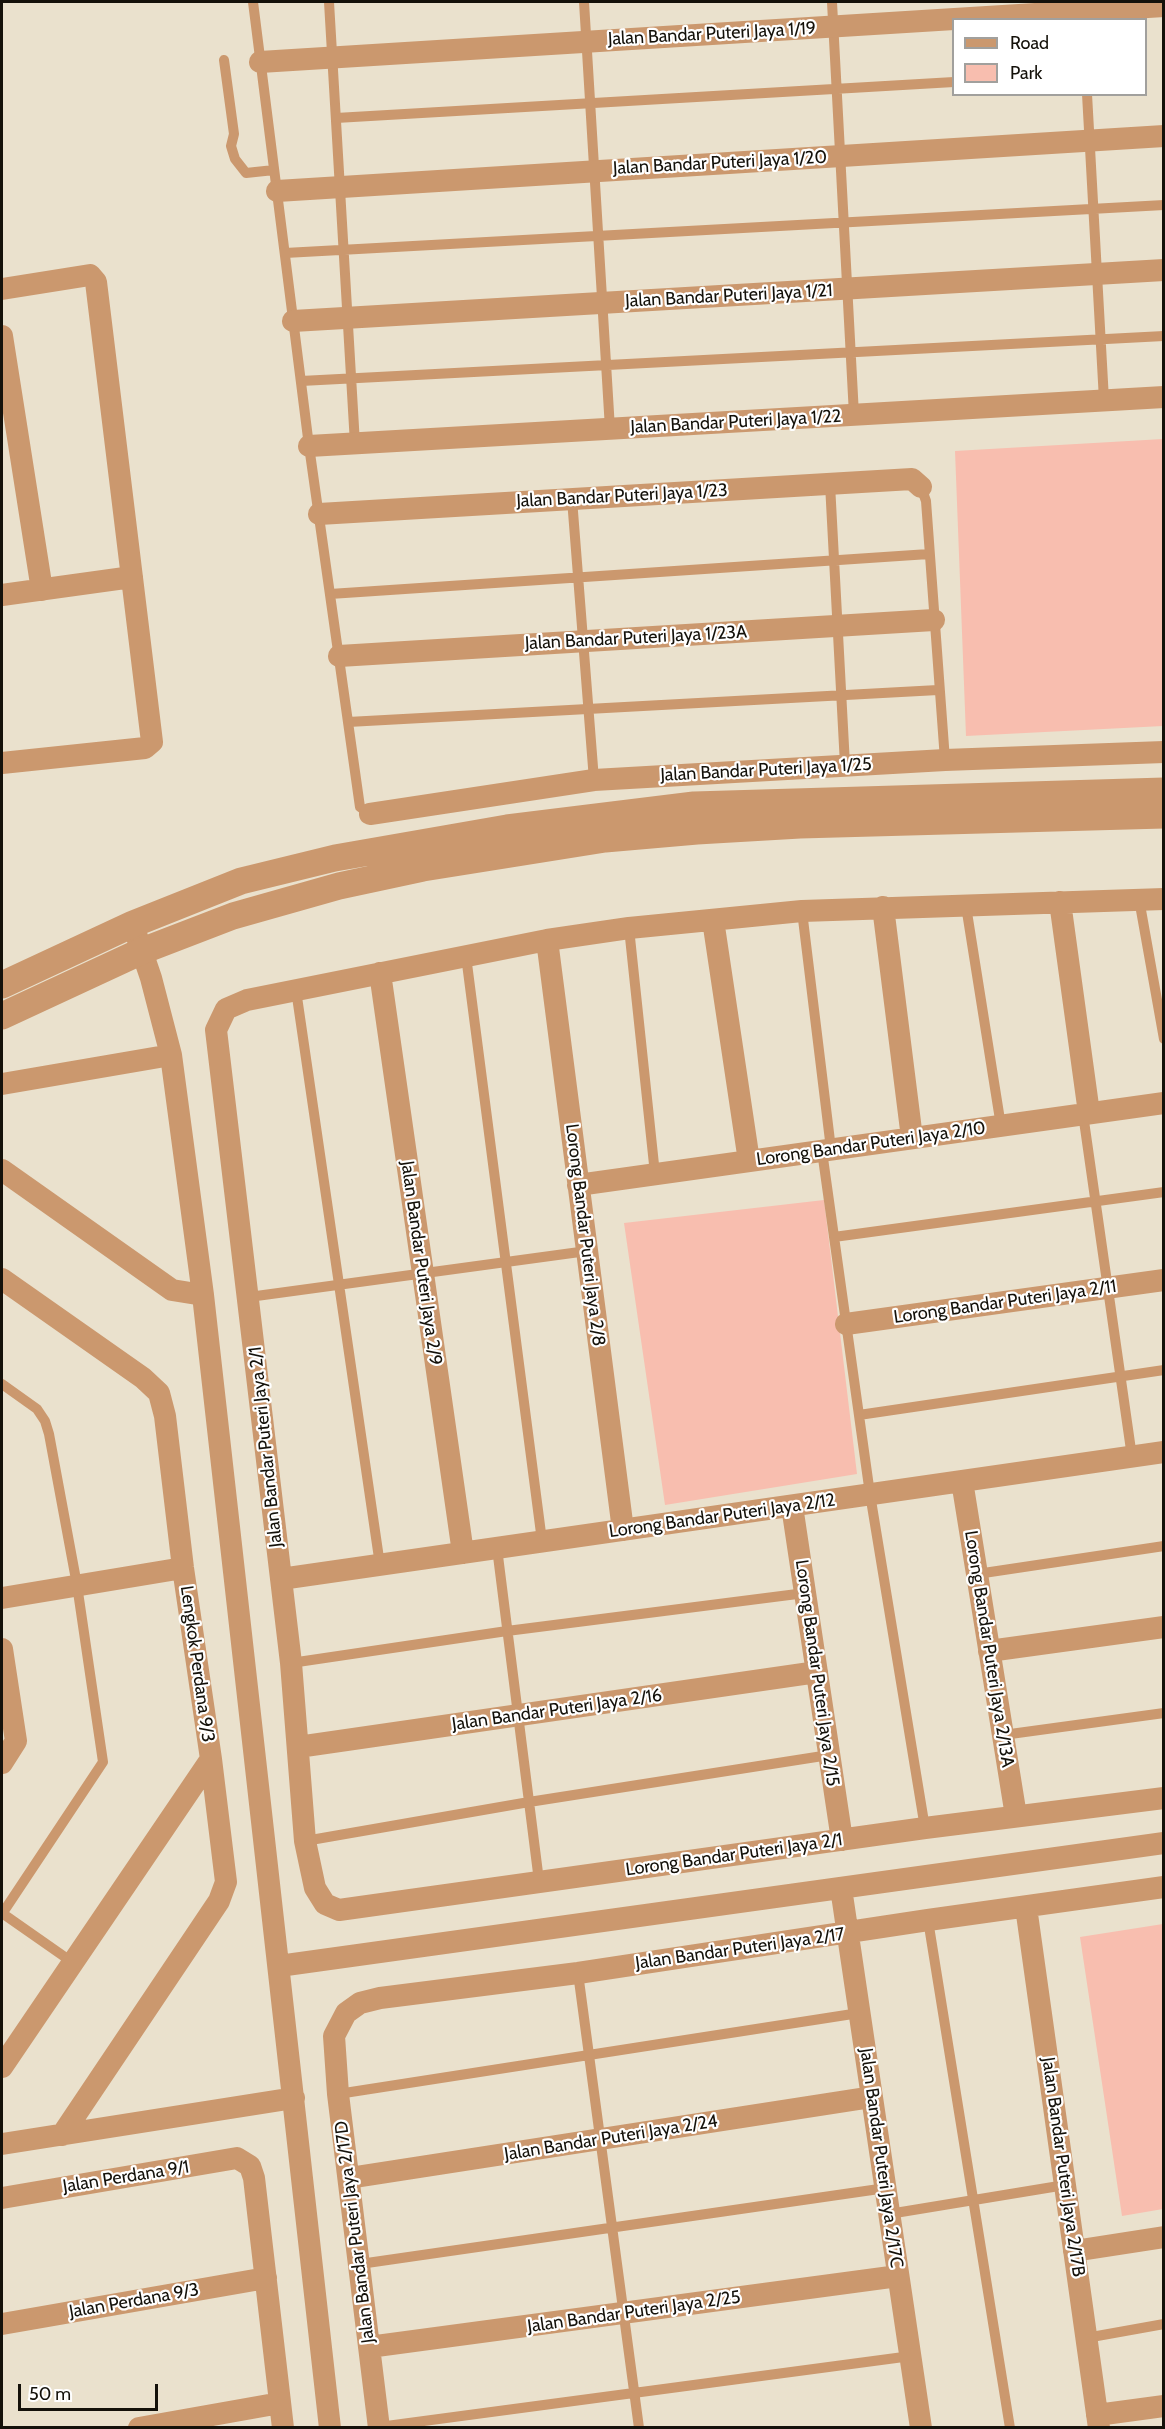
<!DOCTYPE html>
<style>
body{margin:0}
#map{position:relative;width:1165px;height:2429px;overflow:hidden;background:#eae1cd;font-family:Cabin,sans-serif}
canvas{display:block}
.frame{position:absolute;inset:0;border:3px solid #14110a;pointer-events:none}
.legend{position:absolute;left:952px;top:18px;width:195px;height:78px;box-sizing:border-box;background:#fff;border:2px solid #a1a09d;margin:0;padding:8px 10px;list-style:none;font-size:18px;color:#14110a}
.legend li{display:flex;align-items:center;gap:12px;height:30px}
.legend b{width:30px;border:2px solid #a1a09d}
.scale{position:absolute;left:18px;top:2384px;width:140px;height:27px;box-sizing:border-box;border:3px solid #14110a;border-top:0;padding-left:8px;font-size:18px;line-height:21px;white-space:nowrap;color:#14110a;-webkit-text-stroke:4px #fff;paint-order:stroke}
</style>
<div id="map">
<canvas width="1165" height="2429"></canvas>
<div class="frame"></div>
<ul class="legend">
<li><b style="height:8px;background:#cb986e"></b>Road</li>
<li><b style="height:16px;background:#f8beaf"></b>Park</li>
</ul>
<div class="scale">50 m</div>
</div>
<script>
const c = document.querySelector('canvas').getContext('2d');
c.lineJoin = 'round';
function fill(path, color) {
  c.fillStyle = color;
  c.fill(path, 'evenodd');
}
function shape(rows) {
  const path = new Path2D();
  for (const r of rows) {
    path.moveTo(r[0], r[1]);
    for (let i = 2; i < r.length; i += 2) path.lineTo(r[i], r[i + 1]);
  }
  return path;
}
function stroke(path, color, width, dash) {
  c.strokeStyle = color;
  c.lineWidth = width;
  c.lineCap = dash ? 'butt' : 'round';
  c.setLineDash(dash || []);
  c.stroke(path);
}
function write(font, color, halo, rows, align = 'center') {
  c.font = font + ' Cabin,sans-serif';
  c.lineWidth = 4.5;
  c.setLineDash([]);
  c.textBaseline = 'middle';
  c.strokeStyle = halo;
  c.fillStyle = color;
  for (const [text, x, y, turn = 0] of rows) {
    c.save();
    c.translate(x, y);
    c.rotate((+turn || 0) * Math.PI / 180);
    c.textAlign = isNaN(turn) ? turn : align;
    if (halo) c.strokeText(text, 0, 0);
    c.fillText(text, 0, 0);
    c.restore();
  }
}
fill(shape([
 [1163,439,1163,726,966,736,955,451],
 [824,1200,857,1474,665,1505,624,1223],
 [1163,1924,1163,2209,1122,2216,1080,1937]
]), '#f8beaf');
stroke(shape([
 [253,2,309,446,360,807,370,814],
 [329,2,355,444],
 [584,2,610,429],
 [832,2,854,415],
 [224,60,234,134,231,146,235,159,246,173,274,170],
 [1087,94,1104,400],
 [336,118,954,82],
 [285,253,1164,205],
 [301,381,1164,336],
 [830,484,845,765],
 [921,487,926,501,945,760],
 [572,499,594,780],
 [330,594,929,554],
 [348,722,938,690],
 [1139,899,1164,1039],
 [966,906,1001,1126],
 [802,911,831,1149],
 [629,928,655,1174],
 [466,956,542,1541],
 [296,990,380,1565],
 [1083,1114,1132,1457],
 [822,1151,870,1494,925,1828],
 [834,1237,1164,1192],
 [249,1297,587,1251],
 [2,1384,37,1409,45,1421,49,1434,77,1585,103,1762,2,1914],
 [859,1415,1164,1370],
 [497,1548,539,1881],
 [977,1574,1164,1546],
 [291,1663,507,1631,805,1593],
 [1003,1735,1164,1713],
 [305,1841,529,1802,829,1755],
 [2,1913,72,1962],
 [928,1920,1010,2428],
 [578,1973,639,2428],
 [338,2094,859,2013],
 [889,2214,1065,2185],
 [360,2264,886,2188],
 [1086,2338,1164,2324],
 [379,2427,911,2356]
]), '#cb986e', 10);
stroke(shape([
 [260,62,1164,6],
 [277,191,1164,136],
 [2,289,90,275,96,282,152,742,145,748,2,763],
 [293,321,1164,270],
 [2,336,42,590],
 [309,446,1164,397],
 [319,514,912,479,921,487],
 [2,595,132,577],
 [339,656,934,620],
 [370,814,594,780,945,760,1164,752],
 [1164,899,802,911,629,928,547,940,247,1000,226,1009,216,1030,291,1663,305,1841,315,1888,325,1904,339,1910,925,1828,1164,1798],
 [1060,902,1089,1113],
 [883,907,912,1138],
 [713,920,749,1161],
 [136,934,151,978,171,1055,203,1295,330,2428],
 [547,940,623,1530],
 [380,973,463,1553],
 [2,1084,171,1055],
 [2,1170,172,1290,203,1295],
 [578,1185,1164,1103],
 [2,1279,143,1378,159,1393,165,1416,183,1568,211,1759,2,2067],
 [846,1324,1164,1280],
 [962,1481,1016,1816],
 [792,1506,842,1840],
 [281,1579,1164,1452],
 [2,1598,183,1568],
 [2,1649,16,1741,2,1763],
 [989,1651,1164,1627],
 [298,1747,817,1672],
 [841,1888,921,2428],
 [1026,1907,1099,2428],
 [279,1966,1164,1843],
 [62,2135,219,1901,226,1882,211,1759],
 [2,2144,294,2098],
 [349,2178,872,2097],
 [2,2198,237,2158,250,2166,254,2178,283,2428],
 [1074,2251,1164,2237],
 [2,2324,266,2278],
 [369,2347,898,2276],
 [1097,2415,1164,2406],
 [139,2428,280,2403],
 [379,2428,338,2094,334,2036,346,2013,360,2003,380,1998,578,1973,928,1920,1164,1887]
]), '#cb986e', 22);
stroke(shape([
 [2,985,133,924,241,881,335,858,507,828,694,805,1164,791],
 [2,1016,142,951,233,916,339,886,423,868,605,839,697,831,800,825,1164,815]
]), '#cb986e', 27);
write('18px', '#14110a', '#fff', [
 ["Jalan Bandar Puteri Jaya 1/19",712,34,-3],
 ["Jalan Bandar Puteri Jaya 1/20",720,163,-3],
 ["Jalan Bandar Puteri Jaya 1/21",729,296,-3],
 ["Jalan Bandar Puteri Jaya 1/22",736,422,-3],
 ["Jalan Bandar Puteri Jaya 1/23",622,496,-3],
 ["Jalan Bandar Puteri Jaya 1/23A",636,638,-3],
 ["Jalan Bandar Puteri Jaya 1/25",766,770,-3],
 ["Lorong Bandar Puteri Jaya 2/10",871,1144,-8],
 ["Lorong Bandar Puteri Jaya 2/8",585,1235,83],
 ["Jalan Bandar Puteri Jaya 2/9",421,1263,82],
 ["Lorong Bandar Puteri Jaya 2/11",1005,1302,-8],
 ["Jalan Bandar Puteri Jaya 2/1",266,1447,-96],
 ["Lorong Bandar Puteri Jaya 2/12",722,1516,-8],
 ["Lorong Bandar Puteri Jaya 2/13A",989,1649,81],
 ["Lengkok Perdana 9/3",197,1664,82],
 ["Lorong Bandar Puteri Jaya 2/15",817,1673,82],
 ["Jalan Bandar Puteri Jaya 2/16",557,1710,-8],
 ["Lorong Bandar Puteri Jaya 2/1",734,1855,-8],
 ["Jalan Bandar Puteri Jaya 2/17",740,1949,-8],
 ["Jalan Bandar Puteri Jaya 2/24",611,2138,-9],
 ["Jalan Bandar Puteri Jaya 2/17C",881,2158,82],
 ["Jalan Bandar Puteri Jaya 2/17B",1063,2167,82],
 ["Jalan Perdana 9/1",126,2177,-9],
 ["Jalan Bandar Puteri Jaya 2/17D",355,2232,-97],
 ["Jalan Perdana 9/3",134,2301,-10],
 ["Jalan Bandar Puteri Jaya 2/25",634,2312,-8]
]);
</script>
